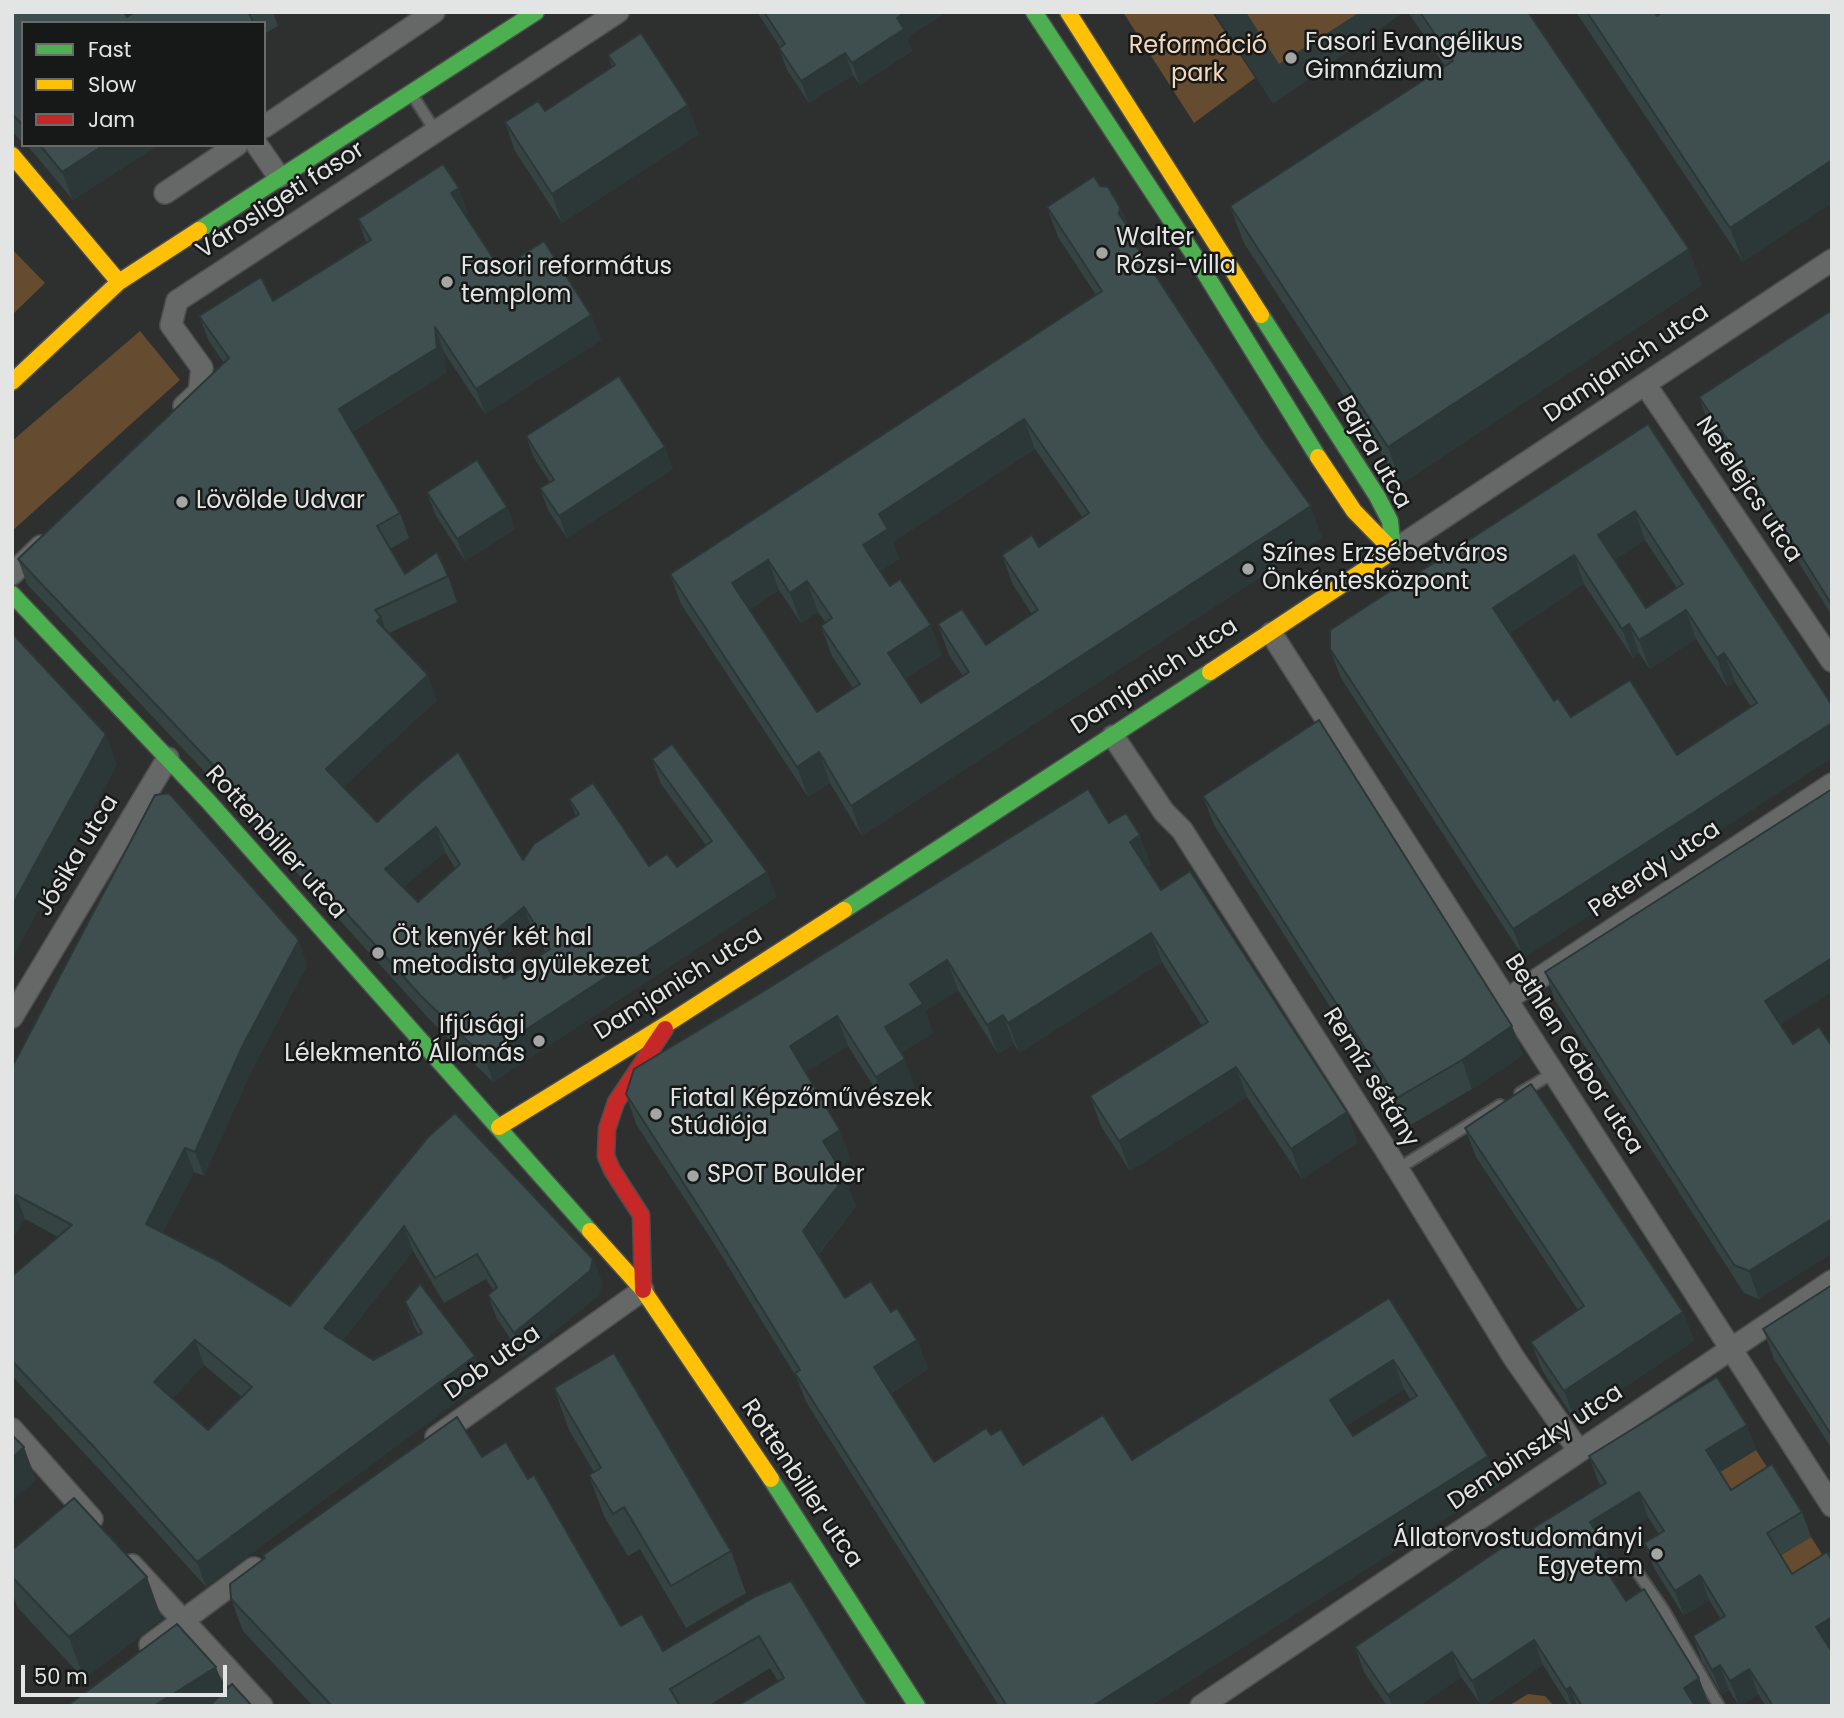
<!DOCTYPE html>
<meta charset="utf-8">
<style>
body{margin:0}
#map{position:relative;width:1844px;height:1718px;overflow:hidden;background:#2e3030;font-family:Poppins,sans-serif}
canvas{display:block}
.frame{position:absolute;inset:0;border:14px solid #e3e5e5;pointer-events:none}
.legend{position:absolute;left:21px;top:21px;width:245px;height:126px;box-sizing:border-box;background:#171918;border:2px solid #696b6a;margin:0;padding:9px 12px;list-style:none;font-size:21px;color:#e3e5e5}
.legend li{display:flex;align-items:center;gap:14px;height:35px}
.legend b{width:35px;border:2px solid #696b6a}
.scale{position:absolute;left:21px;top:1665px;width:206px;height:32px;box-sizing:border-box;border:4px solid #e3e5e5;border-top:0;padding-left:9px;font-size:21px;line-height:24px;white-space:nowrap;color:#e3e5e5;-webkit-text-stroke:5px #171918;paint-order:stroke}
</style>
<div id="map">
<canvas width="1844" height="1718"></canvas>
<div class="frame"></div>
<ul class="legend">
<li><b style="height:9px;background:#4caf50"></b>Fast</li>
<li><b style="height:9px;background:#ffc107"></b>Slow</li>
<li><b style="height:9px;background:#c62828"></b>Jam</li>
</ul>
<div class="scale">50 m</div>
</div>
<script>
const c = document.querySelector('canvas').getContext('2d');
c.lineJoin = 'round';
function fill(path, color) {
  c.fillStyle = color;
  c.fill(path, 'evenodd');
}
function shape(rows) {
  const path = new Path2D();
  for (const r of rows) {
    path.moveTo(r[0], r[1]);
    for (let i = 2; i < r.length; i += 2) path.lineTo(r[i], r[i + 1]);
  }
  return path;
}
function stroke(path, color, width, dash) {
  c.strokeStyle = color;
  c.lineWidth = width;
  c.lineCap = dash ? 'butt' : 'round';
  c.setLineDash(dash || []);
  c.stroke(path);
}
function write(font, color, halo, rows, align = 'center') {
  c.font = font + ' Poppins,sans-serif';
  c.lineWidth = 5;
  c.setLineDash([]);
  c.textBaseline = 'middle';
  c.strokeStyle = halo;
  c.fillStyle = color;
  for (const [text, x, y, turn = 0] of rows) {
    c.save();
    c.translate(x, y);
    c.rotate((+turn || 0) * Math.PI / 180);
    c.textAlign = isNaN(turn) ? turn : align;
    if (halo) c.strokeText(text, 0, 0);
    c.fillText(text, 0, 0);
    c.restore();
  }
}
fill(shape([
 [1214,12,1404,12,1273,104]
]), '#2f3a3a');
fill(shape([
 [1123,12,1212,12,1255,78,1194,123],
 [1246,12,1360,12,1279,64],
 [12,249,45,283,12,315],
 [140,331,180,380,12,531,12,441],
 [1756,1450,1781,1489,1740,1515,1715,1475],
 [1811,1537,1832,1570,1802,1599,1776,1558],
 [1528,1694,1545,1696,1554,1706,1508,1706]
]), '#654b30');
const lane = shape([
 [413,96,436,132],
 [1520,1093,1553,1073],
 [1396,1170,1500,1105],
 [1638,1573,1663,1609,1719,1706]
]);
const street = shape([
 [264,127,434,12],
 [257,145,279,177],
 [165,193,237,145],
 [1645,384,1832,661],
 [184,406,199,392,202,368,171,325,177,301,618,12],
 [1393,551,1832,260],
 [12,574,41,546],
 [1271,633,1832,1506],
 [1113,736,1164,812,1182,830,1386,1150,1514,1358,1579,1451],
 [1506,1000,1832,784],
 [12,1017,168,758],
 [12,1429,92,1519],
 [436,1437,643,1290],
 [132,1565,262,1706],
 [150,1645,254,1568],
 [1201,1706,1832,1281]
]);
const fast = shape([
 [1034,12,1192,252,1318,457],
 [199,230,536,12],
 [1261,315,1377,496,1390,521,1393,551],
 [12,594,208,801,590,1231],
 [844,910,1210,672],
 [771,1479,917,1706]
]);
const slow = shape([
 [1068,12,1261,315],
 [12,155,119,282],
 [12,382,119,282,199,230],
 [1318,457,1354,511,1393,551],
 [1210,672,1393,551],
 [499,1127,670,1022,844,910],
 [590,1231,643,1290,771,1479]
]);
const jam = shape([
 [643,1290,641,1215,612,1170,606,1156,607,1129,616,1102,665,1029]
]);
stroke(lane, '#4c4e4e', 14);
stroke(street, '#4c4e4e', 24);
stroke(fast, '#4c4e4e', 19);
stroke(slow, '#4c4e4e', 19);
stroke(jam, '#4c4e4e', 19);
stroke(lane, '#666868', 10);
stroke(street, '#666868', 21);
stroke(fast, '#4caf50', 16);
stroke(slow, '#ffc107', 16);
stroke(jam, '#c62828', 16);
fill(shape([
 [12,12,127,17,135,12,273,12,278,26,264,34,264,23,23,23,23,142,19,139,12,131],
 [757,12,946,12,907,38,912,51,860,85,853,75,809,103,787,70,779,48,780,47],
 [1408,12,1528,12,1702,285,1401,484,1244,243,1230,206,1445,66],
 [1576,12,1654,12,1657,16,1743,262],
 [608,55,699,134,562,223,515,151,505,122,545,111,612,67],
 [27,145,158,145,73,200],
 [1100,186,1120,207,1137,247,1322,537,862,836,830,783,808,797,681,604,670,574,1096,295,1058,237,1047,207],
 [1035,449,1083,518,1039,547,1002,555,1013,585,1032,614,986,645,938,624,949,655,963,676,921,703,905,679,942,655,890,586,880,571,899,559,893,542],
 [779,590,801,623,818,612,826,623,821,626,832,656,853,688,817,712,749,610],
 [468,213,465,215,500,269,591,315,601,340,485,414,444,352,446,373,352,432,400,513,409,538,390,549,405,574,448,576,457,602,389,633,437,700,343,787,377,822,420,783,523,860,576,816,569,799,649,866,677,867,706,845,661,784,652,759,767,872,776,897,493,1082,431,1021,221,789,27,584,18,559,224,363,209,341,199,316,273,301,366,242,358,219],
 [445,852,455,868,418,902,403,887],
 [533,932,546,952,504,979,496,963],
 [1832,310,1832,616,1760,500,1709,423,1699,397],
 [1648,424,1832,705,1524,958,1341,678,1330,649],
 [1645,540,1677,588,1646,608,1614,560],
 [1584,584,1633,658,1639,653,1650,669,1696,639,1727,687,1735,682,1751,707,1677,755,1571,717,1554,701,1510,633],
 [526,436,673,469,567,538,548,510,540,488,550,482,534,458],
 [427,492,507,507,515,529,465,561,435,514],
 [1203,796,1512,1026,1523,1055,1472,1089,1407,1127,1214,825],
 [1109,823,1151,865,1147,867,1161,890,1358,1142,1302,1179,1247,1097,1130,1171,1101,1126,1090,1096,1202,1026,1162,962,1019,1053,1014,1044,998,1054,958,990,925,1011,933,1033,901,1053,915,1088,886,1106,848,1046,805,1072,851,1160,839,1167,856,1206,818,1255,845,1298,891,1312,917,1340,928,1369,891,1393,934,1462,991,1435,1023,1465,1132,1460,1389,1298,1499,1485,1150,1706,999,1706,806,1402,797,1378,715,1245,636,1124,626,1094],
 [1404,1389,1411,1400,1353,1436,1346,1426],
 [307,965,252,1070,204,1176,194,1172,163,1232,290,1306,428,1137,593,1259,602,1283,599,1295,523,1357,497,1319,488,1295,493,1290,486,1279,444,1303,413,1251,343,1340,373,1360,419,1335,414,1326,405,1302,484,1381,206,1587,101,1471,12,1376,12,1276,58,1237,25,1219,12,1239,12,1067],
 [204,1365,242,1397,208,1430,172,1398],
 [1545,972,1780,1025,1793,1044,1832,1046,1832,1253,1759,1299,1744,1293,1555,1000],
 [1465,1128,1683,1312,1694,1341,1575,1420,1542,1370,1531,1342,1578,1310,1476,1157],
 [1832,1285,1832,1449,1774,1359,1763,1329],
 [554,1388,731,1551,746,1593,686,1628,640,1549,628,1556,604,1516,589,1475,594,1472,569,1430],
 [1747,1425,1756,1450,1720,1472,1731,1490,1802,1512,1811,1537,1781,1555,1830,1649,1832,1706,1766,1706,1758,1694,1739,1706,1729,1690,1722,1695,1702,1661,1693,1636,1721,1619,1709,1600,1684,1616,1654,1568,1644,1543,1659,1534,1648,1517,1604,1544,1614,1571,1609,1575,1626,1601,1699,1678,1708,1703,1704,1706,1569,1706,1543,1665,1482,1706,1461,1677,1419,1706,1387,1706,1364,1672,1355,1647,1601,1486,1598,1481,1589,1456],
 [482,1457,528,1479,621,1626,663,1651,756,1596,868,1706,778,1681,770,1668,708,1706,313,1706,243,1631,231,1599,264,1559,263,1555],
 [12,1550,162,1619,84,1679,18,1608,12,1593]
]), '#364343');
fill(shape([
 [905,12,946,12,907,38,912,51,860,85,852,63,897,18],
 [845,53,853,75,809,103,801,81],
 [688,105,699,134,562,223,552,194],
 [104,145,158,145,73,200,62,172],
 [1832,160,1832,203,1743,262,1730,228],
 [459,188,468,213,460,218,451,193],
 [1120,207,1130,234,1132,233,1143,263,1119,214],
 [1689,249,1702,285,1401,484,1388,447],
 [591,315,601,340,485,414,476,389],
 [435,327,444,352,446,373,348,434,339,409],
 [1024,419,1035,449,893,542,899,559,874,575,863,545,879,514],
 [665,447,673,469,567,538,559,516],
 [1311,506,1322,537,862,836,851,806],
 [507,507,515,529,465,561,457,539],
 [1635,511,1645,540,1609,563,1598,535],
 [1574,555,1584,584,1504,637,1493,608],
 [768,560,779,590,743,614,732,583],
 [807,581,818,612,801,623,790,593],
 [1686,610,1696,639,1650,669,1639,640],
 [381,617,390,643,377,621],
 [1629,624,1639,653,1633,658,1622,629],
 [931,625,942,655,899,683,888,653],
 [1724,653,1735,682,1727,687,1717,658],
 [428,675,437,700,336,794,326,769],
 [1832,723,1832,758,1524,958,1513,929],
 [106,734,117,765,12,959,12,906],
 [819,752,830,783,808,797,797,767],
 [436,827,445,852,394,895,385,869],
 [1140,835,1151,865,1141,871,1130,842],
 [767,872,776,897,493,1082,484,1057],
 [524,907,533,932,493,965,484,940],
 [1151,933,1162,962,1019,1053,1008,1023],
 [299,940,307,965,252,1070,204,1176,195,1152,243,1045],
 [1832,958,1832,992,1775,1028,1765,1001],
 [947,960,958,990,925,1011,933,1033,895,1057,885,1027,910,984],
 [1003,1015,1014,1044,998,1054,987,1025],
 [837,1016,848,1046,800,1076,790,1046],
 [1512,1026,1523,1055,1472,1089,1462,1060],
 [905,1059,915,1088,886,1106,876,1077],
 [1236,1067,1247,1097,1130,1171,1119,1141],
 [1347,1112,1358,1142,1302,1179,1291,1149],
 [840,1130,851,1160,833,1170,823,1141],
 [185,1148,194,1172,155,1248,146,1224],
 [845,1177,856,1206,813,1260,803,1231],
 [16,1195,25,1219,12,1239,12,1200],
 [1832,1219,1832,1253,1759,1299,1749,1271],
 [404,1226,413,1251,333,1353,324,1328],
 [593,1259,602,1283,599,1295,523,1357,514,1333],
 [1683,1312,1694,1341,1575,1420,1564,1391],
 [195,1340,204,1365,163,1407,154,1382],
 [917,1340,928,1369,885,1396,874,1367],
 [475,1356,484,1381,206,1587,197,1562],
 [1393,1360,1404,1389,1341,1429,1330,1400],
 [1747,1425,1756,1450,1715,1475,1706,1450],
 [24,1447,36,1480,12,1501,12,1458],
 [1488,1456,1499,1485,1150,1706,1093,1706],
 [1639,1492,1648,1517,1599,1547,1590,1522],
 [1605,1546,1614,1571,1605,1578,1595,1553],
 [1700,1575,1709,1600,1684,1616,1675,1591],
 [147,1577,162,1619,84,1679,69,1637],
 [1832,1617,1832,1648,1826,1652,1816,1627],
 [1534,1640,1543,1665,1481,1706,1472,1681],
 [1452,1652,1461,1677,1419,1706,1392,1706,1388,1695],
 [1720,1665,1729,1690,1722,1695,1712,1670],
 [216,1667,228,1698,215,1706,154,1706],
 [1749,1669,1758,1694,1739,1706,1730,1681],
 [1699,1678,1708,1703,1704,1706,1690,1706,1684,1688],
 [1570,1687,1577,1706,1572,1706,1566,1690]
]), '#2c3737');
const building = shape([
 [12,12,124,12,127,17,135,12,248,12,254,23,23,23,23,125,12,114,12,12],
 [764,12,905,12,897,18,904,29,852,63,845,53,801,81,779,48,785,44,764,12],
 [1420,12,1528,12,1689,249,1388,447,1230,206,1453,61,1420,12],
 [1587,12,1654,12,1657,16,1662,12,1832,12,1832,160,1730,228,1587,12],
 [641,33,688,105,552,194,505,122,538,101,545,111,615,65,608,55,641,33],
 [40,145,104,145,62,172,40,145],
 [443,164,459,188,451,193,500,269,544,241,591,315,476,389,435,327,437,348,339,409,400,513,377,526,405,574,437,552,448,576,375,610,381,617,377,621,428,675,326,769,377,822,420,783,458,752,523,860,534,844,579,814,569,799,593,783,649,866,667,854,677,867,712,841,652,759,672,744,767,872,484,1057,421,996,212,764,18,559,229,358,199,316,261,277,273,301,371,240,358,219,443,164],
 [436,827,460,864,418,902,385,869,436,827],
 [524,907,550,949,504,979,484,940,524,907],
 [1094,176,1100,186,1108,187,1120,207,1119,214,1132,233,1129,235,1264,441,1311,506,851,806,819,752,797,767,670,574,1102,291,1047,207,1094,176],
 [1024,419,1089,513,1039,547,1032,535,1002,555,1038,610,986,645,962,609,938,624,969,672,921,703,888,653,931,625,900,579,890,586,863,545,888,529,879,514,1024,419],
 [768,560,790,593,807,581,832,618,821,626,860,684,817,712,732,583,768,560],
 [1832,310,1832,605,1750,474,1699,397,1832,310],
 [619,376,665,447,559,516,540,488,554,480,526,436,619,376],
 [1648,424,1832,705,1832,723,1513,929,1330,649,1330,630,1648,424],
 [1635,511,1683,584,1646,608,1598,535,1635,511],
 [1574,555,1622,629,1629,624,1639,640,1686,610,1717,658,1724,653,1757,703,1677,755,1630,680,1571,717,1558,698,1554,701,1493,608,1574,555],
 [477,460,507,507,457,539,427,492,477,460],
 [12,633,106,734,12,906,12,633],
 [1319,720,1512,1026,1462,1060,1397,1098,1203,796,1319,720],
 [1088,789,1109,823,1126,813,1140,835,1130,842,1161,890,1190,871,1347,1112,1291,1149,1236,1067,1119,1141,1090,1096,1208,1022,1151,933,1008,1023,1003,1015,987,1025,947,960,910,984,923,1004,885,1027,905,1059,876,1077,837,1016,790,1046,840,1130,823,1141,845,1177,803,1231,845,1298,871,1281,891,1312,897,1308,917,1340,874,1367,934,1462,986,1428,991,1435,1001,1429,1023,1465,1103,1415,1132,1460,1389,1298,1488,1456,1093,1706,1007,1706,795,1373,800,1370,704,1215,626,1094,634,1069,759,994,1088,789],
 [1393,1360,1417,1396,1353,1436,1330,1400,1393,1360],
 [1832,789,1832,958,1765,1001,1793,1044,1819,1027,1832,1046,1832,1219,1749,1271,1734,1265,1545,972,1832,789],
 [169,793,299,940,243,1045,195,1152,185,1148,146,1224,220,1262,290,1306,428,1137,455,1113,593,1259,590,1271,514,1333,488,1295,497,1287,477,1254,435,1278,404,1226,324,1328,373,1360,422,1333,405,1302,420,1284,475,1356,197,1562,93,1446,12,1361,12,1276,72,1225,16,1195,12,1200,12,1067,155,795,169,793],
 [195,1340,252,1387,208,1430,154,1382,195,1340],
 [1531,1084,1683,1312,1564,1391,1531,1342,1584,1306,1465,1128,1531,1084],
 [1832,1285,1832,1436,1763,1329,1832,1285],
 [614,1353,731,1551,671,1586,624,1507,613,1514,589,1475,601,1468,554,1388,614,1353],
 [1717,1377,1747,1425,1706,1450,1731,1490,1772,1464,1802,1512,1767,1533,1792,1574,1827,1552,1832,1560,1832,1617,1816,1627,1832,1652,1832,1706,1773,1706,1749,1669,1730,1681,1720,1665,1712,1670,1693,1636,1725,1616,1700,1575,1675,1591,1644,1543,1664,1531,1639,1492,1590,1522,1605,1546,1595,1553,1626,1601,1644,1589,1699,1678,1684,1688,1695,1706,1582,1706,1570,1687,1566,1690,1534,1640,1472,1681,1452,1652,1388,1695,1355,1647,1506,1545,1606,1483,1589,1456,1717,1377],
 [457,1417,482,1457,506,1442,528,1479,534,1475,621,1626,642,1614,663,1651,756,1596,791,1581,868,1706,737,1706,784,1678,759,1636,670,1689,680,1706,332,1706,231,1599,230,1584,265,1558,263,1555,457,1417],
 [12,1435,24,1447,12,1458,12,1435],
 [74,1498,147,1577,69,1637,12,1577,12,1550,74,1498],
 [177,1624,216,1667,154,1706,67,1706,177,1624],
 [232,1684,252,1706,209,1706,232,1684]
]);
fill(building, '#3f4e4e');
stroke(building, '#2c3737', 2);
for (const [x, y, r, color] of [
 [1291,58,7,"#a4a6a6"],
 [1102,253,7,"#a4a6a6"],
 [447,282,7,"#a4a6a6"],
 [182,502,7,"#a4a6a6"],
 [1248,569,7,"#a4a6a6"],
 [378,953,7,"#a4a6a6"],
 [539,1041,7,"#a4a6a6"],
 [656,1114,7,"#a4a6a6"],
 [693,1176,7,"#a4a6a6"],
 [1657,1554,7,"#a4a6a6"]
]) {
  const dot = new Path2D();
  dot.arc(x, y, r, 0, 2 * Math.PI);
  c.fillStyle = color;
  c.fill(dot);
  stroke(dot, '#171918', 2.5);
}
write('24px', '#e3e5e5', '#171918', [
 ["Fasori Evangélikus",1305,44],
 ["Gimnázium",1305,72],
 ["Walter",1116,239],
 ["Rózsi-villa",1116,267],
 ["Fasori református",461,268],
 ["templom",461,296],
 ["Lövölde Udvar",196,502],
 ["Színes Erzsébetváros",1262,555],
 ["Önkéntesközpont",1262,583],
 ["Öt kenyér két hal",392,939],
 ["metodista gyülekezet",392,967],
 ["Ifjúsági",525,1027,"right"],
 ["Lélekmentő Állomás",525,1055,"right"],
 ["Fiatal Képzőművészek",670,1100],
 ["Stúdiója",670,1128],
 ["SPOT Boulder",707,1176],
 ["Állatorvostudományi",1643,1540,"right"],
 ["Egyetem",1643,1568,"right"]
], 'left');
write('24px', '#f6d8bc', '#171918', [
 ["Reformáció",1198,47],
 ["park",1198,75]
]);
write('24px', '#e3e5e5', '#171918', [
 ["Városligeti fasor",281,201,-33],
 ["Damjanich utca",1627,364,-34],
 ["Bajza utca",1373,453,60],
 ["Nefelejcs utca",1748,490,56],
 ["Damjanich utca",1155,677,-33],
 ["Rottenbiller utca",275,843,48],
 ["Jósika utca",78,856,-59],
 ["Peterdy utca",1655,870,-34],
 ["Damjanich utca",679,984,-32],
 ["Bethlen Gábor utca",1573,1055,57],
 ["Remíz sétány",1370,1078,58],
 ["Dob utca",493,1363,-35],
 ["Dembinszky utca",1536,1448,-34],
 ["Rottenbiller utca",801,1484,56]
]);
</script>
